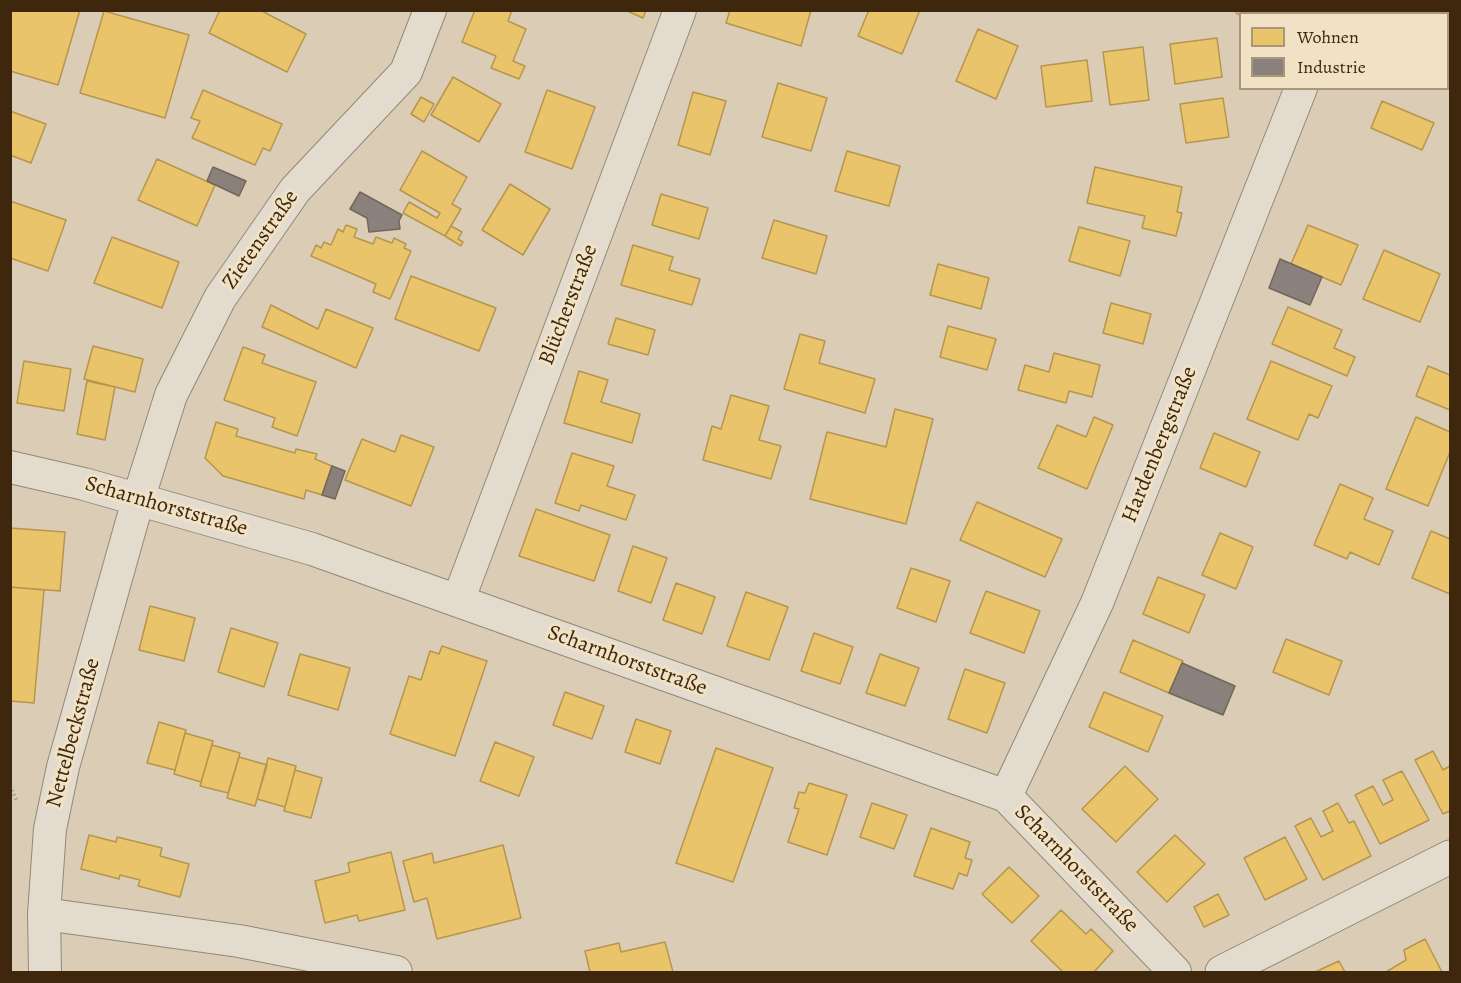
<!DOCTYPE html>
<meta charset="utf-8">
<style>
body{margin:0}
#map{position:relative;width:1461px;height:983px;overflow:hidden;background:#dbcdb5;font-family:Alegreya,serif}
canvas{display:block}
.frame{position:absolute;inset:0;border:12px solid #3e270d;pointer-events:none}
.legend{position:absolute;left:1239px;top:12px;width:210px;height:78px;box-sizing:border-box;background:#f1e1c5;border:2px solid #a9977b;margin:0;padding:8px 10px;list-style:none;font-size:18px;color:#3e270d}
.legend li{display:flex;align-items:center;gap:12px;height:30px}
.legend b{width:30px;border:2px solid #a9977b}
</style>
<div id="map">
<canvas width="1461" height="983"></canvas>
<div class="frame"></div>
<ul class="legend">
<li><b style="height:16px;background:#e9c46a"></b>Wohnen</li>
<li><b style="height:16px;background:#8a817c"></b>Industrie</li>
</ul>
</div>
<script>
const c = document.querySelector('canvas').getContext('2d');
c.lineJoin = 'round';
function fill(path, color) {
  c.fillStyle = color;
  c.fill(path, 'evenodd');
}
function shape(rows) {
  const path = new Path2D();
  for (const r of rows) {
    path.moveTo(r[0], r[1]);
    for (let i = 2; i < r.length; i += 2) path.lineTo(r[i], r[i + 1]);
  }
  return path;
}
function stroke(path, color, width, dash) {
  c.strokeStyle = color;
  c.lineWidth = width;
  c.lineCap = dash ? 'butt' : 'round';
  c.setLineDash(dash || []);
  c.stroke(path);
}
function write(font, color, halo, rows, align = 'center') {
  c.font = font + ' Alegreya,serif';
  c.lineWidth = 6;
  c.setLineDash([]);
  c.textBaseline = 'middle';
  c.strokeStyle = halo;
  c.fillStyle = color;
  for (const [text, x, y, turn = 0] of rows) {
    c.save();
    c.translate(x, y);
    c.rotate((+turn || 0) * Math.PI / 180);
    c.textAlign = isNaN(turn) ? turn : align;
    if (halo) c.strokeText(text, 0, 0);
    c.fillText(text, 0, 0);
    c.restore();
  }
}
const homes = shape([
 [10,10,80,10,58,85,10,71,10,10],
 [220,10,260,10,306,34,287,72,209,33,220,10],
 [475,10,512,10,508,21,526,29,513,61,525,66,519,79,491,68,496,56,462,42,475,10],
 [625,10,646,10,643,18,625,10],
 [730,10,811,10,801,46,726,23,730,10],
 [869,10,920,10,902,54,858,36,869,10],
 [1237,10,1260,10,1259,14,1240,15,1236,13,1237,10],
 [1368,10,1428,10,1427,14,1367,14,1368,10],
 [104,11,189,35,165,118,80,93,104,11],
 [978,29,1018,46,996,99,956,81,978,29],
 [1217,38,1222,77,1175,84,1170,44,1217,38],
 [1143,47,1149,100,1110,105,1103,52,1143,47],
 [1087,60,1092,101,1046,107,1041,66,1087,60],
 [453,77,501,104,479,142,431,115,453,77],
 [778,83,827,98,811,151,762,137,778,83],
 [203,90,282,124,270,151,263,148,255,165,192,138,200,121,191,118,203,90],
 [547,90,595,107,572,169,525,152,547,90],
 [693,92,726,101,710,155,678,145,693,92],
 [421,97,434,104,424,122,411,114,421,97],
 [1223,98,1229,137,1186,143,1180,104,1223,98],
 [1382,101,1434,123,1422,150,1371,128,1382,101],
 [10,111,46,124,31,163,10,155,10,111],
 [422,151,467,177,452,204,461,209,445,236,403,213,409,202,437,218,440,213,400,190,422,151],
 [847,151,900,166,889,206,835,191,847,151],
 [157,159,215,185,197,226,138,200,157,159],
 [1095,167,1182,187,1177,212,1182,213,1176,236,1142,228,1145,216,1087,203,1095,167],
 [510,184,550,209,523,255,482,230,510,184],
 [661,194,708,208,699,239,652,225,661,194],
 [10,201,66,220,48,271,10,258,10,201],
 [774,220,827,236,816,274,762,258,774,220],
 [346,225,357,229,354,237,373,244,376,237,392,243,394,238,406,244,404,248,411,251,390,299,373,292,376,284,311,256,316,245,321,248,324,242,331,245,338,229,343,232,346,225],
 [1308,225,1358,245,1341,285,1291,264,1308,225],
 [451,226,462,232,458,239,463,242,461,246,445,236,451,226],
 [1079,227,1130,241,1120,276,1069,261,1079,227],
 [112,237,179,262,162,308,94,283,112,237],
 [633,245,673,257,669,270,700,279,692,305,621,285,633,245],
 [1384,250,1440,274,1420,322,1363,299,1384,250],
 [938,264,989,278,981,309,930,295,938,264],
 [411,276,496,308,479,351,395,319,411,276],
 [1111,303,1151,314,1143,344,1103,333,1111,303],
 [271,305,318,329,326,309,373,328,356,368,262,327,271,305],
 [1288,307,1342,330,1334,348,1355,357,1347,376,1272,344,1288,307],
 [616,318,655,330,648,355,608,344,616,318],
 [948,326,996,339,987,370,940,357,948,326],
 [800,334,825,341,819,363,875,379,865,413,784,389,800,334],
 [93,346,143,359,135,392,84,379,93,346],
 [243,347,265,355,262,363,316,382,297,436,272,427,275,418,224,400,243,347],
 [1054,353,1100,365,1092,397,1069,391,1066,403,1018,390,1025,365,1049,372,1054,353],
 [24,361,71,369,64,411,17,403,24,361],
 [1271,361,1332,386,1318,418,1309,414,1298,440,1247,419,1271,361],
 [1428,366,1450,375,1450,410,1416,396,1428,366],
 [579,371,608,380,601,402,640,414,632,443,564,423,579,371],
 [87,381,115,387,105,440,77,434,87,381],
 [731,395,769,406,759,440,781,446,771,479,703,460,712,426,721,429,731,395],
 [895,409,933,419,906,524,810,499,827,432,886,447,895,409],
 [1094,417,1113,425,1087,489,1038,468,1057,425,1086,437,1094,417],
 [1416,417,1450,432,1450,452,1428,506,1386,489,1416,417],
 [216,422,238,429,236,436,295,453,296,449,317,454,315,459,332,466,322,495,306,490,304,499,223,476,205,458,216,422],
 [1214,433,1260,452,1246,487,1200,468,1214,433],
 [401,435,434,447,411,506,345,480,362,439,395,452,401,435],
 [572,453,614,466,607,486,635,495,626,520,581,505,579,511,555,503,572,453],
 [1340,484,1373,498,1364,519,1393,531,1379,565,1350,552,1347,559,1314,545,1340,484],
 [977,502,1062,539,1045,577,960,540,977,502],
 [536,509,610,535,594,581,519,556,536,509],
 [10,528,65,532,60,591,10,587,10,528],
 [1431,531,1450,539,1450,594,1412,578,1431,531],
 [1220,533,1253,547,1236,589,1202,575,1220,533],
 [633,546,667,558,651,603,618,591,633,546],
 [911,568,950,581,936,622,897,608,911,568],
 [1158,577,1205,595,1189,633,1143,614,1158,577],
 [676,583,715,597,702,634,663,620,676,583],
 [10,587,44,590,34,703,10,701,10,587],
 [986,591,1040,611,1024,653,970,633,986,591],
 [746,592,788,607,769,660,727,646,746,592],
 [150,606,195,618,184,661,139,650,150,606],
 [231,628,278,643,264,687,218,672,231,628],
 [814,633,853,647,840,684,801,671,814,633],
 [1286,639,1342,661,1329,695,1273,672,1286,639],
 [1133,640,1183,661,1169,693,1120,672,1133,640],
 [442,646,487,661,455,756,390,734,409,676,421,680,430,651,439,654,442,646],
 [300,654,350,668,338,710,288,695,300,654],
 [880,654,919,668,905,706,866,693,880,654],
 [965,669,1005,683,987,733,948,719,965,669],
 [565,692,604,706,592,739,553,725,565,692],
 [1104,692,1163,716,1148,752,1089,727,1104,692],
 [636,719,671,731,660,764,625,752,636,719],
 [159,722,186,730,175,770,147,763,159,722],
 [185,733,213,741,201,782,174,774,185,733],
 [495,742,534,757,519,796,480,781,495,742],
 [212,745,240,753,228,793,200,786,212,745],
 [716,748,773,768,733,882,676,863,716,748],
 [1433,751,1443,770,1450,766,1450,811,1443,814,1415,760,1433,751],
 [239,757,267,765,255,806,227,798,239,757],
 [268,758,296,766,285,807,257,799,268,758],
 [1125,766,1158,799,1116,842,1082,809,1125,766],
 [295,770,322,778,311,818,284,811,295,770],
 [1402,771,1429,820,1380,844,1355,795,1373,786,1383,805,1393,800,1383,780,1402,771],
 [809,783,847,795,827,855,788,842,799,809,794,808,799,792,805,793,809,783],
 [872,803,907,815,894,849,860,837,872,803],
 [1338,803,1349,823,1354,821,1371,856,1323,880,1295,826,1311,818,1321,837,1333,831,1323,811,1338,803],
 [931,828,970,842,965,858,972,860,967,876,959,873,953,889,914,876,931,828],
 [89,835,116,842,117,837,162,848,160,856,189,864,180,897,138,886,140,880,120,875,119,879,81,869,89,835],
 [1175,835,1205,864,1167,902,1137,872,1175,835],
 [1285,837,1307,879,1265,900,1244,858,1285,837],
 [503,845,521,918,437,939,427,898,414,902,403,861,432,853,434,863,503,845],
 [391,852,405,910,359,921,357,915,325,923,315,881,350,872,348,863,391,852],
 [1009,867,1039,896,1012,923,982,894,1009,867],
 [1218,894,1229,915,1204,927,1194,907,1218,894],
 [1061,910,1086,934,1091,929,1113,951,1094,972,1063,972,1031,941,1061,910],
 [1425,939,1442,972,1386,972,1406,960,1404,950,1425,939],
 [665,942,673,972,590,972,585,951,619,943,621,952,665,942],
 [1339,961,1345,972,1315,972,1339,961]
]);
fill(homes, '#e9c46a');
stroke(homes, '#b6954e', 1.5);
const industry = shape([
 [213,167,246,181,239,196,207,181,213,167],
 [360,192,402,215,399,221,400,229,369,232,367,218,350,209,360,192],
 [1280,259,1322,277,1310,305,1269,288,1280,259],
 [332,466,345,471,335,499,322,495,332,466],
 [1182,663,1235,686,1223,715,1169,693,1182,663]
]);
fill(industry, '#8a817c');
stroke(industry, '#73665b', 1.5);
const minor = shape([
 [1331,14,1332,10],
 [10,467,84,484,312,549,1006,796,1175,972],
 [458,601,680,10],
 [1006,796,1097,603,1301,88],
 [44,914,239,941,396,972],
 [45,972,44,914,50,829,63,767,138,500,171,395,220,298,295,190,406,72,430,10]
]);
const tertiary = shape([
 [1222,972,1450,857]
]);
stroke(minor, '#928877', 34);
stroke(tertiary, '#928877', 35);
stroke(shape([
 [10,786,17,802]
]), '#a49d90', 4, [1.5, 3]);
stroke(minor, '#e2dbce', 32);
stroke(tertiary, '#e2dbce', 33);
write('22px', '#3e270d', '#f1e1c5', [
 ["Zietenstraße",261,240,-55],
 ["Blücherstraße",569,305,-69],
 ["Hardenbergstraße",1160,445,-68],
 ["Scharnhorststraße",166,507,16],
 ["Scharnhorststraße",627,661,20],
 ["Nettelbeckstraße",74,733,-75],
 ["Scharnhorststraße",1076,869,46]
]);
</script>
